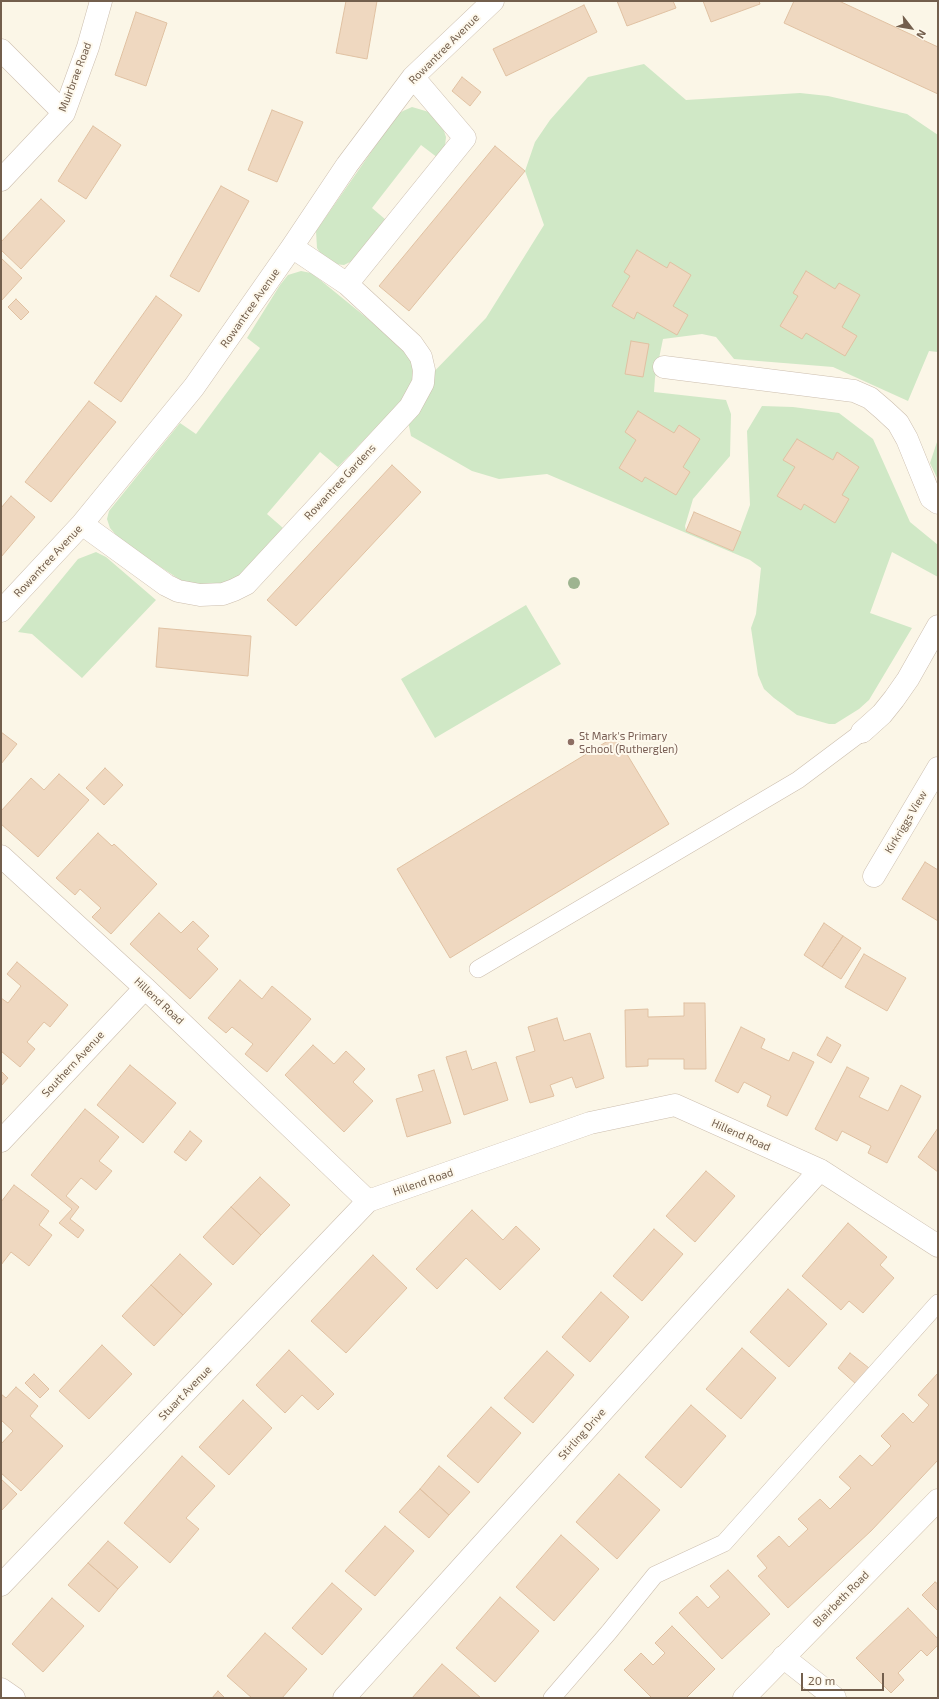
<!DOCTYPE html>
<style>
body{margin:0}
#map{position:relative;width:939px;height:1699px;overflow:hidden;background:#fbf6e7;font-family:"Exo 2",sans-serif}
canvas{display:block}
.frame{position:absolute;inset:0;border:2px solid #735f4d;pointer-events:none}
.north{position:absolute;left:891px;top:8px;width:40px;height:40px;-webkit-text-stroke:3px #fef9ed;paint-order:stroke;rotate:121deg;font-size:11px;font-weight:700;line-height:16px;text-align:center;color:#735f4d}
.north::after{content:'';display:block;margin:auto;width:14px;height:18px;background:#735f4d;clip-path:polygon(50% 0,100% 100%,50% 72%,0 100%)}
.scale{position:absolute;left:801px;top:1673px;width:83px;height:18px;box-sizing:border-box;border:2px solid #735f4d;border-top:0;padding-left:5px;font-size:12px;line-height:14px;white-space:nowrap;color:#735f4d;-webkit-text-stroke:3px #fef9ed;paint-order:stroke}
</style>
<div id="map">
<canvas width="939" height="1699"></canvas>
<div class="frame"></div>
<div class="north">N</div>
<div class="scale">20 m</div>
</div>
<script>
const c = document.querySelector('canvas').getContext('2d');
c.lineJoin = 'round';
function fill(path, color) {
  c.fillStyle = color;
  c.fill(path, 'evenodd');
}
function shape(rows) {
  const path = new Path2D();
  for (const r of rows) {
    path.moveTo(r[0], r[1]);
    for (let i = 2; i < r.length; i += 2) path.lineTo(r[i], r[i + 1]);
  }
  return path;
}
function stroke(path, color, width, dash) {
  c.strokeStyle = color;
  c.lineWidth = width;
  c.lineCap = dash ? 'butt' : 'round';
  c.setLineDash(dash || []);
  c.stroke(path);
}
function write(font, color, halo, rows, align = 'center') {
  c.font = font + ' "Exo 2",sans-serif';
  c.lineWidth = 4;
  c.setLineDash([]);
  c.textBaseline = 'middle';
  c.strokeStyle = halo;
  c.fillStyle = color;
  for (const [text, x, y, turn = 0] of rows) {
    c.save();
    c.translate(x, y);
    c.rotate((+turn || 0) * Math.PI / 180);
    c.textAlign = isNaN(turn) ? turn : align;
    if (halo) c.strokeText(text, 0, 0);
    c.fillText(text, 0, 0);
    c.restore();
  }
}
fill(shape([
 [644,64,686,100,800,93,828,96,907,114,938,135,938,352,929,351,908,401,833,367,734,359,716,337,702,334,663,339,655,378,654,392,726,400,731,414,730,456,693,499,685,526,686,531,733,551,750,505,747,431,762,406,793,407,839,413,873,439,910,522,938,545,938,577,892,552,870,613,912,628,869,700,859,709,835,724,829,724,797,715,774,698,764,689,758,675,751,628,756,614,761,568,750,560,547,474,499,479,472,471,411,436,408,421,423,383,486,318,544,225,525,171,535,142,550,120,588,77],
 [412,107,429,112,443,128,446,137,445,146,438,158,421,145,372,208,386,220,354,260,344,265,334,264,322,256,317,248,316,231,397,115,403,111],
 [301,271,311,273,319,279,400,345,408,354,412,365,413,375,411,384,408,394,338,467,320,452,267,514,283,528,245,571,234,581,213,586,185,583,124,543,116,535,110,528,107,519,109,511,180,423,196,434,260,348,247,338,280,285,288,275],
 [938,439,938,480,930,463],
 [96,552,106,557,156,600,82,678,32,634,18,632,78,559],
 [526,605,561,664,435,738,401,679]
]), '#d0e8c6');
const building = shape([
 [346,1,377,1,367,59,336,53,346,1],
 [617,1,673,1,676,8,627,26,617,1],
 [703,1,759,1,760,4,711,22,703,1],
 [794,1,839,1,938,47,938,94,784,23,794,1],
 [584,5,597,32,506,76,493,49,584,5],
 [136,12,167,23,146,86,115,75,136,12],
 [462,77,481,92,470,106,452,91,462,77],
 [272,110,303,122,277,182,248,170,272,110],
 [93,126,121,145,86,199,58,181,93,126],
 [495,146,525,171,409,311,379,286,495,146],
 [221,186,249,201,199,292,170,276,221,186],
 [41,199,65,221,21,269,1,250,1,242,41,199],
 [637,250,667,268,670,262,691,275,673,306,688,315,677,335,637,312,634,319,612,306,630,276,624,272,637,250],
 [1,258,22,278,1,301,1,258],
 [806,271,835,289,839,283,860,295,842,327,857,336,845,356,806,333,802,339,780,326,798,296,793,293,806,271],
 [156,296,182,315,121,402,94,383,156,296],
 [16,299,29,312,21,320,8,307,16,299],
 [631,341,649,344,643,377,625,374,631,341],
 [89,401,116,422,51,502,25,482,89,401],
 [638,411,674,433,679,425,700,439,683,467,690,472,676,495,645,477,642,482,619,468,636,440,625,432,638,411],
 [797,439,833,460,837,452,859,467,842,495,849,499,835,523,804,504,801,510,777,496,795,467,783,460,797,439],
 [392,465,421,492,296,626,267,600,392,465],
 [11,496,35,517,1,557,1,508,11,496],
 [694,512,741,532,733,551,686,531,694,512],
 [159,628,251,636,248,676,156,667,159,628],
 [1,732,17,744,1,764,1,732],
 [616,736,669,824,450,958,397,869,616,736],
 [105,768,123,785,104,805,86,788,105,768],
 [59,774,89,800,38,857,1,824,1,811,31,778,44,790,59,774],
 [98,833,112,846,114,844,157,884,111,934,92,917,101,908,80,889,75,895,56,878,98,833],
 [925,862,938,870,938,921,902,899,925,862],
 [159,913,181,933,193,921,209,936,197,949,218,969,190,999,130,944,159,913],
 [824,923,843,936,822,967,804,955,824,923],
 [843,936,861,948,841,979,822,967,843,936],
 [864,954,906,978,887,1011,845,987,864,954],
 [17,962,68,1005,50,1027,44,1022,27,1042,35,1049,20,1067,1,1051,1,998,8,1003,21,986,7,974,17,962],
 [240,980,262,999,272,986,311,1019,267,1072,245,1054,253,1044,232,1027,226,1033,208,1018,240,980],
 [684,1003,705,1003,706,1069,684,1069,684,1059,648,1059,648,1066,626,1067,625,1010,648,1009,648,1017,684,1016,684,1003],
 [557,1018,564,1041,590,1033,604,1078,576,1088,572,1077,550,1085,554,1096,530,1103,516,1057,535,1051,528,1027,557,1018],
 [741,1027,765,1039,761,1048,789,1061,793,1052,814,1062,787,1116,767,1106,771,1096,744,1082,738,1093,715,1081,741,1027],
 [827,1037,841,1045,831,1063,817,1055,827,1037],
 [313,1045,334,1064,346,1051,365,1069,353,1082,373,1101,344,1132,285,1075,313,1045],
 [466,1051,472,1070,496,1062,508,1100,464,1115,446,1057,466,1051],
 [130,1065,176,1103,143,1143,97,1105,130,1065],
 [847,1067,869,1078,859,1097,888,1111,901,1085,921,1096,887,1163,868,1153,871,1146,842,1131,837,1141,815,1129,847,1067],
 [434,1070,451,1123,407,1137,396,1099,423,1091,418,1075,434,1070],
 [1,1071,8,1078,1,1086,1,1071],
 [85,1109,119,1137,99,1161,112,1171,96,1190,81,1178,66,1196,79,1207,70,1219,84,1230,78,1238,59,1223,72,1209,31,1175,85,1109],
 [938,1128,938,1172,918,1157,938,1128],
 [190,1131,202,1141,186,1161,174,1152,190,1131],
 [706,1171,735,1196,695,1242,666,1216,706,1171],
 [260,1177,290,1205,261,1235,231,1207,260,1177],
 [14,1185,49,1211,39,1225,52,1235,29,1266,11,1252,1,1265,1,1202,14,1185],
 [231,1207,261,1235,233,1265,203,1237,231,1207],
 [472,1210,503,1240,516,1226,540,1249,500,1290,466,1258,437,1289,416,1269,472,1210],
 [848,1223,887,1257,880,1265,894,1278,863,1313,849,1301,841,1310,802,1276,848,1223],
 [654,1229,683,1254,642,1301,613,1276,654,1229],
 [180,1254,212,1284,183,1315,151,1285,180,1254],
 [373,1255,407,1288,346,1353,311,1321,373,1255],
 [151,1285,183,1315,154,1346,122,1316,151,1285],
 [788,1289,827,1324,789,1367,750,1332,788,1289],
 [601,1292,629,1317,590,1362,562,1337,601,1292],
 [102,1345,132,1374,89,1419,59,1391,102,1345],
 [742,1348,776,1378,741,1419,706,1389,742,1348],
 [289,1350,334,1394,318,1410,302,1395,285,1413,256,1385,289,1350],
 [547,1351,574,1375,533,1423,504,1398,547,1351],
 [850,1353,869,1368,856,1384,838,1368,850,1353],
 [938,1373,938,1460,871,1531,788,1608,758,1576,767,1568,757,1556,779,1536,789,1547,808,1529,798,1519,820,1499,830,1509,851,1488,839,1477,860,1455,872,1466,891,1446,881,1436,903,1413,913,1423,929,1405,918,1395,938,1373],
 [34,1374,49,1389,40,1398,25,1383,34,1374],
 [16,1387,38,1406,30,1416,63,1446,21,1491,1,1473,1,1444,13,1431,1,1420,1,1394,6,1398,16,1387],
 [243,1400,272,1428,229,1475,199,1447,243,1400],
 [691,1405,726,1436,681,1488,645,1457,691,1405],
 [491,1407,521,1433,478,1483,447,1456,491,1407],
 [182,1456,215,1486,186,1518,199,1529,170,1563,124,1523,182,1456],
 [439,1466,470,1492,449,1515,420,1489,439,1466],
 [619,1474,660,1510,617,1559,576,1522,619,1474],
 [1,1479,17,1494,1,1511,1,1479],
 [420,1489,449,1515,429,1538,399,1512,420,1489],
 [385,1526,414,1551,375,1596,345,1571,385,1526],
 [561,1535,599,1569,554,1621,516,1587,561,1535],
 [108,1541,138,1567,118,1589,88,1563,108,1541],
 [88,1563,118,1589,99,1612,68,1585,88,1563],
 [728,1570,770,1614,722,1659,679,1613,697,1596,708,1608,720,1597,710,1586,728,1570],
 [935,1582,938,1584,938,1611,922,1595,935,1582],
 [332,1583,362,1609,322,1655,292,1628,332,1583],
 [500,1597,539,1631,495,1682,456,1648,500,1597],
 [52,1598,84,1626,43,1672,12,1644,52,1598],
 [908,1608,938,1639,938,1645,927,1656,921,1650,898,1673,904,1680,891,1693,856,1658,908,1608],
 [672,1626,715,1669,686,1698,652,1698,624,1670,641,1653,653,1665,665,1653,655,1643,672,1626],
 [265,1633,307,1669,282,1698,252,1698,227,1676,265,1633],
 [442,1664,481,1698,412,1698,442,1664],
 [218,1691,225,1698,212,1698,218,1691]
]);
fill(building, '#efd8c0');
stroke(building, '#e0c1a2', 1);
const lane = shape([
 [478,969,798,780,862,732],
 [552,1698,609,1632,655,1575,724,1543,938,1303]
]);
const street = shape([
 [1,50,64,113],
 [1,180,64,113,88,47,101,1],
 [347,284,465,138,413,77],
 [664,367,854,391,870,398,884,410,898,423,907,439,931,498,938,503],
 [82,524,166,585,178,591,200,595,223,594,234,590,246,584,410,407,423,383,424,370,421,357,412,344,347,284,292,247],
 [1,611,82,524,194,387,292,247,347,165,413,77,493,1],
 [862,732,882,714,894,699,908,679,938,626],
 [1,856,145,988,368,1201],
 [874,876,938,768],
 [1,1141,145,988],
 [1,1585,368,1201,590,1123,675,1105,820,1170,938,1246],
 [783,1657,835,1698],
 [1,1689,14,1698],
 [344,1698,820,1170]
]);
const secondary = shape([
 [744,1698,938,1500]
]);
stroke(lane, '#ccbeae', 18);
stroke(street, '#ccbeae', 23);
stroke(secondary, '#cfbfab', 23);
stroke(lane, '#fff', 17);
stroke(street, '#fff', 22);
stroke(secondary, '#fff', 22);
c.fillStyle = '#9eb490';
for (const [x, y] of [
 [574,583]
]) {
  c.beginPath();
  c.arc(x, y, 6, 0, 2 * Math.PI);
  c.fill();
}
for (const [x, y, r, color] of [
 [571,742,4,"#8d6e63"]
]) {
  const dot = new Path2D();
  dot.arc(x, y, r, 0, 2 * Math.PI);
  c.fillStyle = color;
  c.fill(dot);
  stroke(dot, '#fef9ed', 1.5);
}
write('11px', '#735f4d', '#fef9ed', [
 ["Rowantree Avenue",444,49,-45],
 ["Muirbrae Road",75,77,-69],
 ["Rowantree Avenue",250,308,-55],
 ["Rowantree Gardens",340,482,-47],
 ["Rowantree Avenue",48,561,-47],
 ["Kirkriggs View",906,822,-59],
 ["Hillend Road",159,1001,43],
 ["Southern Avenue",73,1064,-47],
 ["Hillend Road",741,1135,24],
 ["Hillend Road",423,1182,-19],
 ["Stuart Avenue",185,1393,-46],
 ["Stirling Drive",582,1434,-48],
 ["Blairbeth Road",841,1599,-45]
]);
write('11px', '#785e54', '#fef9ed', [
 ["St Mark's Primary",579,736],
 ["School (Rutherglen)",579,749]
], 'left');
</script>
